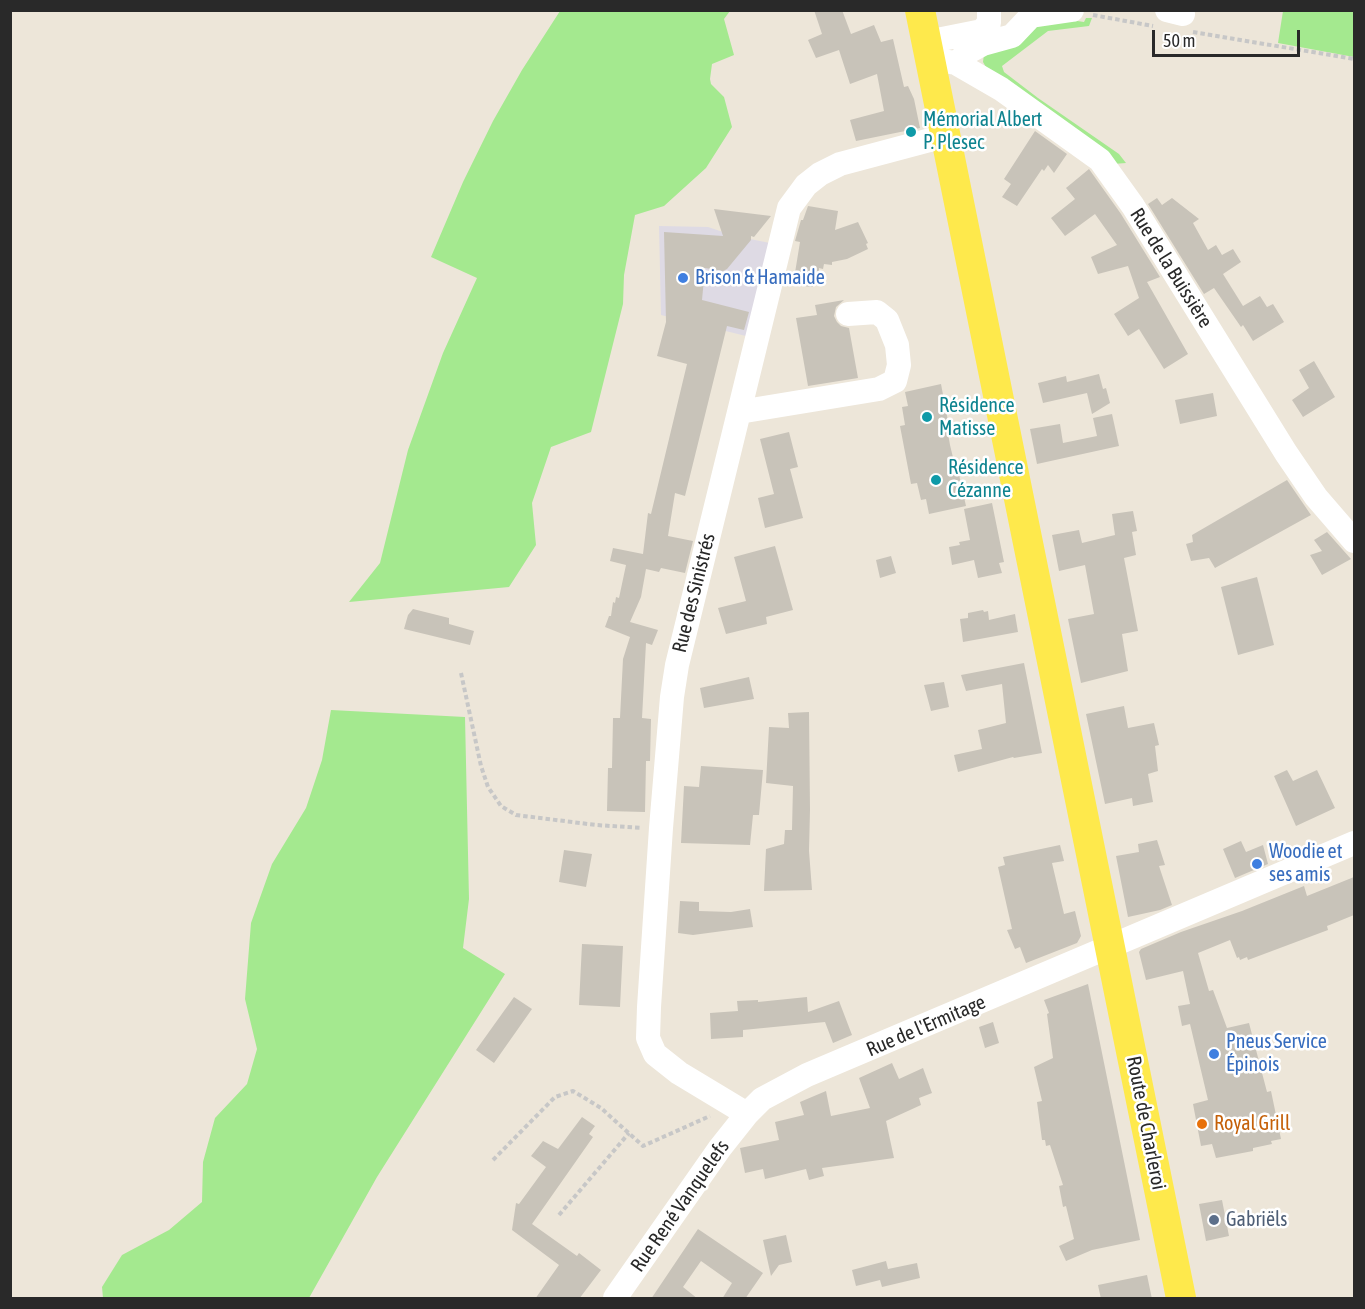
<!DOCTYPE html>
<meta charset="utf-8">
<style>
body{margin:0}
#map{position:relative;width:1365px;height:1309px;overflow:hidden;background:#ede6d9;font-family:"Asap Condensed",sans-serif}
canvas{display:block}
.frame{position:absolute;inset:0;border:12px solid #292929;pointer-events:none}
.scale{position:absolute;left:1152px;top:30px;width:148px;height:27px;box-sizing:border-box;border:3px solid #292929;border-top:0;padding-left:8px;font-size:18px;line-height:21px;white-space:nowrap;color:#292929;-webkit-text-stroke:4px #fff;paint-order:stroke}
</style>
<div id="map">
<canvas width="1365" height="1309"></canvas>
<div class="frame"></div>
<div class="scale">50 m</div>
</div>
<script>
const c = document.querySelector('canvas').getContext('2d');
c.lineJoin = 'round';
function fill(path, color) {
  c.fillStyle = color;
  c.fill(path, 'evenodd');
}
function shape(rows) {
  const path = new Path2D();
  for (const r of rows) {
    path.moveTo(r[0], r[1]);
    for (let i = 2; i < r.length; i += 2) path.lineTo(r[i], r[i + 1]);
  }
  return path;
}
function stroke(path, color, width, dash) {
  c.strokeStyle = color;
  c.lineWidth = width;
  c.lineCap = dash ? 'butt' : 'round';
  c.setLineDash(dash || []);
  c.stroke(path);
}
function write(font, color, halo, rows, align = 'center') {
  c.font = font + ' "Asap Condensed",sans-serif';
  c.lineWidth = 5;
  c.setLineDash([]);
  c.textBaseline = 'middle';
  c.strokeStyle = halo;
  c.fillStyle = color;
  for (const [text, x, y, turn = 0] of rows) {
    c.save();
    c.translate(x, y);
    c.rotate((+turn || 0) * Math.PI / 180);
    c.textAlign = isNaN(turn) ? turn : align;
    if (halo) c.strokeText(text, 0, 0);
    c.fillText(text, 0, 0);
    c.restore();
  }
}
fill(shape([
 [659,226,708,227,735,236,770,243,750,337,661,315]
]), '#dedae4');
fill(shape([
 [560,11,730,11,724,19,734,55,712,64,710,79,711,84,724,97,732,127,706,168,664,206,635,215,624,275,623,304,591,432,551,447,532,503,536,545,509,587,349,602,380,563,408,450,443,353,477,278,431,257,463,182,493,121,522,70],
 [1283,11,1354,11,1354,57,1278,43],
 [1086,18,1092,18,1089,26,1048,31,1002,66,1004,72,1038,98,1119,154,1126,163,1113,164,987,69,983,62,984,54,1038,24,1064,19,1084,22],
 [331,710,465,717,469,899,463,948,505,974,377,1177,309,1298,103,1298,102,1287,122,1255,169,1230,202,1202,203,1162,215,1118,247,1084,257,1049,245,999,251,923,272,864,306,808,322,760]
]), '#a4e98f');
fill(shape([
 [814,10,842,10,851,34,874,25,881,42,893,39,904,87,908,86,914,99,920,128,856,141,850,120,884,111,877,74,850,84,839,50,816,58,808,40,822,34],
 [1035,131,1067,154,1054,173,1048,165,1044,171,1042,169,1017,206,1002,197,1011,184,1004,179],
 [1089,169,1121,214,1160,277,1147,282,1188,354,1164,369,1139,329,1128,336,1114,314,1139,298,1128,266,1098,274,1091,257,1117,245,1095,214,1065,236,1051,218,1075,199,1066,188],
 [1157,198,1162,205,1172,198,1199,219,1193,223,1208,250,1216,245,1222,255,1233,249,1241,262,1223,274,1243,306,1260,296,1267,307,1273,304,1284,322,1253,341,1243,325,1241,327,1214,288,1204,294,1148,204],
 [808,206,838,211,835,230,858,222,868,243,866,244,868,249,847,259,832,262,832,265,824,264,823,269,819,268,819,274,815,275,813,287,793,285,800,242,795,241,801,220,803,220],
 [714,209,771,216,754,237,751,236,751,240,727,269,723,271,705,268,702,300,749,312,744,330,727,326,685,496,675,493,668,536,693,541,685,573,661,568,659,572,646,569,641,597,630,622,658,630,652,645,646,643,642,718,651,719,650,761,646,761,645,812,607,811,608,768,612,768,613,718,620,718,623,659,630,637,605,627,609,616,611,616,613,602,615,603,616,597,619,598,626,565,610,561,613,548,643,554,648,513,651,514,687,364,657,356,666,322,664,232,723,236],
 [844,300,836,307,834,316,837,322,841,326,849,328,858,378,808,386,796,318,817,315,815,305],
 [1314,361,1335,397,1303,417,1292,400,1309,388,1299,370],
 [1099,374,1103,389,1106,388,1110,403,1092,414,1087,393,1043,403,1038,383,1066,376,1067,382],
 [941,384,948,421,946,422,950,445,956,470,958,470,966,506,929,514,926,499,921,500,917,483,911,484,900,426,905,425,902,407,908,406,905,392],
 [1213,393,1217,416,1180,424,1175,400],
 [1112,414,1119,446,1037,464,1030,429,1060,424,1063,443,1097,436,1093,418],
 [789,432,798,467,790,469,803,518,765,528,758,498,774,494,760,439],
 [1287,480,1311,515,1215,568,1209,558,1191,561,1186,544,1193,542,1192,535],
 [992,503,1004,562,999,563,1002,573,978,578,974,560,952,565,949,547,960,545,959,542,970,540,964,509],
 [1133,511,1137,531,1132,532,1136,555,1124,558,1138,631,1122,634,1128,671,1081,683,1068,619,1094,614,1085,565,1059,571,1052,535,1079,530,1082,543,1115,535,1112,514],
 [1327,532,1351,559,1322,575,1310,555,1322,551,1314,540],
 [775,546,793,610,766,617,767,624,726,634,718,608,746,601,734,557],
 [891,556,896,573,880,578,876,560],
 [1257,577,1274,645,1238,655,1221,587],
 [413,609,449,618,449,624,474,631,470,645,404,629,408,615],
 [983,610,984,612,988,611,989,620,1015,614,1018,632,963,642,960,619,968,618,968,613],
 [1024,663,1042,753,1014,758,1013,757,958,772,954,755,982,749,978,730,1006,723,1002,684,966,691,961,675],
 [749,677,754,699,704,708,700,688],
 [944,682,949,707,931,711,924,685],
 [1124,706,1128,728,1154,723,1159,745,1155,746,1158,771,1148,774,1153,802,1133,806,1132,798,1105,804,1086,714],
 [809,712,810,810,809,851,812,890,764,891,766,849,784,844,785,830,792,830,793,786,766,783,769,727,789,728,788,713],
 [701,766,763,770,759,815,753,815,750,845,681,843,684,786,699,787],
 [1287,770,1293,781,1317,770,1335,808,1296,826,1274,776],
 [1157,840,1165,865,1159,866,1172,905,1160,910,1128,917,1116,856,1139,852,1138,844],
 [1241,841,1246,852,1263,845,1268,864,1235,878,1223,849],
 [1060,845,1064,861,1052,863,1064,914,1075,911,1081,936,1077,943,1026,963,1020,947,1015,949,1007,930,1012,929,998,867,1005,865,1003,857],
 [564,850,592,854,586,887,559,882],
 [1354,877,1354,915,1327,926,1328,930,1248,960,1247,957,1240,960,1239,957,1237,958,1230,940,1198,953,1209,991,1213,990,1227,1028,1249,1023,1267,1092,1271,1091,1281,1139,1271,1141,1272,1144,1253,1148,1253,1151,1216,1158,1212,1144,1201,1146,1193,1104,1208,1100,1190,1024,1182,1026,1178,1006,1190,1004,1183,971,1146,980,1139,952,1141,949,1181,932,1242,911,1304,886,1307,896],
 [680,901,699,902,699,911,731,912,750,909,753,927,693,935,678,933],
 [582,944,623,946,620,1007,579,1005],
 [1088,984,1140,1240,1092,1250,1066,1261,1059,1246,1074,1239,1066,1206,1063,1207,1059,1186,1063,1185,1050,1145,1046,1146,1045,1140,1042,1140,1037,1102,1042,1101,1034,1067,1053,1058,1047,1014,1049,1013,1044,1000],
 [514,997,532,1009,494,1063,476,1050],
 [807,997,808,1012,839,1001,852,1035,833,1043,825,1022,743,1030,743,1037,711,1039,710,1013,738,1011,737,1001,758,1000,758,1002],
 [993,1022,999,1043,985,1048,979,1027],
 [892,1063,899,1079,923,1068,932,1093,919,1098,921,1105,886,1121,894,1158,822,1168,824,1176,809,1180,806,1169,765,1179,763,1169,745,1173,740,1148,779,1140,775,1122,804,1115,800,1102,826,1091,831,1116,870,1108,859,1078],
 [582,1117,595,1126,589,1134,593,1137,532,1224,577,1256,579,1253,601,1270,579,1299,535,1299,559,1265,512,1230,516,1203,519,1204,546,1167,531,1156,543,1141,558,1149],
 [1222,1200,1229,1236,1206,1241,1199,1204],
 [698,1229,763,1273,745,1299,722,1299,732,1283,701,1261,683,1287,698,1299,651,1299],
 [786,1235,792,1262,779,1265,771,1276,763,1240],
 [886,1261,888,1269,917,1263,920,1278,882,1287,880,1280,856,1286,852,1270],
 [1147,1275,1152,1299,1101,1299,1098,1285]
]), '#c8c3b9');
stroke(shape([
 [1093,15,1153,26],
 [1193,32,1354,59],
 [461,673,481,766,488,787,501,806,516,815,596,825,642,828],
 [493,1160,555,1097,573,1091,601,1108,643,1146,710,1116],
 [559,1215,629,1133]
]), '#c7c7c7', 4, [4.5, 3]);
stroke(shape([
 [1167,10,1183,14],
 [927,42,982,31,989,23,989,10],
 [930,59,956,63,1001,89,1100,160,1133,206,1286,453,1316,497,1354,541],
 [956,63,970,51,983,44,1012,36,1031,16,1072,10],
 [739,412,879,389,895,381,899,365,897,345,887,320,877,312,848,314],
 [747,1114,679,1073,655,1054,648,1038,649,1007,661,828,672,697,677,665,789,208,806,185,820,174,840,164,945,136],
 [615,1298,720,1148,747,1114,762,1099,807,1075,1354,843]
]), '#fff', 24);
stroke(shape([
 [920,10,1181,1298]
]), '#fee94c', 30);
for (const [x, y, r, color] of [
 [911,132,6,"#0f9aa8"],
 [683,278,6,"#3f7fe0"],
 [927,417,6,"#0f9aa8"],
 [936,480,6,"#0f9aa8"],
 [1257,864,6,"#3f7fe0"],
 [1214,1054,6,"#3f7fe0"],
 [1202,1124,6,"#e8710a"],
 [1214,1220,6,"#5c6f8a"]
]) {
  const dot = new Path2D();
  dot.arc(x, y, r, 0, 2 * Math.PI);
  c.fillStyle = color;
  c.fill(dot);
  stroke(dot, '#fff', 2);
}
write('20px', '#0d838f', '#fff', [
 ["Mémorial Albert",923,120],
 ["P. Plesec",923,143],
 ["Résidence",939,406],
 ["Matisse",939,429],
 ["Résidence",948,468],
 ["Cézanne",948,491]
], 'left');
write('20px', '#292929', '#fff', [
 ["Rue de la Buissière",1171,268,58],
 ["Rue des Sinistrés",694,593,-76],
 ["Rue de l'Ermitage",926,1026,-23],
 ["Route de Charleroi",1146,1123,79],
 ["Rue René Vanquelefs",680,1206,-55]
]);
write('20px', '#366cbe', '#fff', [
 ["Brison & Hamaide",695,278],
 ["Woodie et",1269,852],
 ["ses amis",1269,875],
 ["Pneus Service",1226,1042],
 ["Épinois",1226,1065]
], 'left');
write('20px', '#c56008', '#fff', [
 ["Royal Grill",1214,1124]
], 'left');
write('20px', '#4e5e75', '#fff', [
 ["Gabriëls",1226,1220]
], 'left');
</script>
